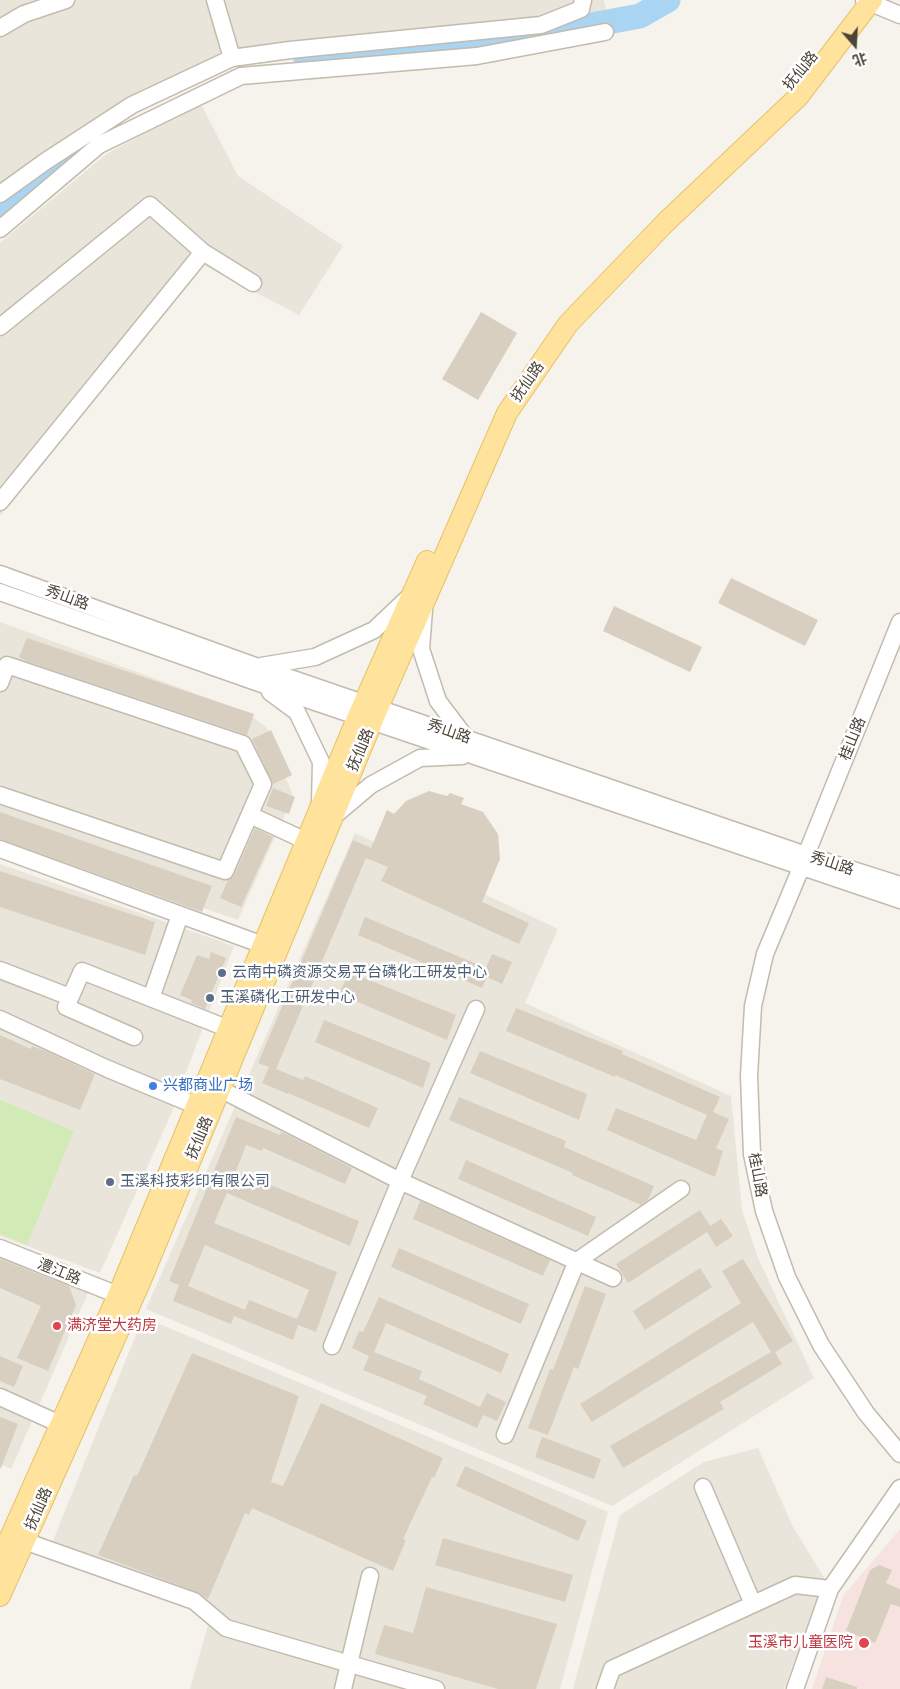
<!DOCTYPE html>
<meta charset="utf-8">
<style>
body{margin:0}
#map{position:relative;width:900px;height:1689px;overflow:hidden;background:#f6f3ec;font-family:Helvetica,"Noto Sans SC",sans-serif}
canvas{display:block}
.north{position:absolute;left:830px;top:20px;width:50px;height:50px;-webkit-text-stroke:4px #fff;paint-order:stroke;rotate:161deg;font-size:14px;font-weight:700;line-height:20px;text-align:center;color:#4b4439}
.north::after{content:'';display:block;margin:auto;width:18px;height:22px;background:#4b4439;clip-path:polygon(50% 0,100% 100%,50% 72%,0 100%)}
</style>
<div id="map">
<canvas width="900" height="1689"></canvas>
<div class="north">北</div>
</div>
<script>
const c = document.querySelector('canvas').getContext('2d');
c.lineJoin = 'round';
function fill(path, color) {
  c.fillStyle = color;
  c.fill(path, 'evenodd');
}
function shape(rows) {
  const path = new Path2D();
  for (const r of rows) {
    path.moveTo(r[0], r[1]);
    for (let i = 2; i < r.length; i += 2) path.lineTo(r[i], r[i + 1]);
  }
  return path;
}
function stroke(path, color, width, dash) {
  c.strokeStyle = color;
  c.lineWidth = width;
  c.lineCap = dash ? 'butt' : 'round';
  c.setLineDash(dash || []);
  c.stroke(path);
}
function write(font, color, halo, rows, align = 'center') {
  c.font = font + ' Helvetica,"Noto Sans SC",sans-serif';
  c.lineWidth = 5;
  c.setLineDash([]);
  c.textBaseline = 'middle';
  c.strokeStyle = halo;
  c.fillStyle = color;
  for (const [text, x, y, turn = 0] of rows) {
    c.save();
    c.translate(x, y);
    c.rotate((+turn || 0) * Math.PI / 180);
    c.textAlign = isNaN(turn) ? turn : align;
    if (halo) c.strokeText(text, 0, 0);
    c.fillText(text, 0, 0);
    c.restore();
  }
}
fill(shape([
 [0,0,604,0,607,14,237,50,76,146,0,209],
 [200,102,238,176,343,246,299,315,203,265,0,516,0,243,105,155],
 [0,622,246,712,267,728,293,796,238,920,0,838],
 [355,833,558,929,525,1003,731,1096,742,1210,758,1258,814,1378,612,1506,146,1309],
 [0,864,234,946,178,1093,0,1021],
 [0,1028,176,1103,100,1273,0,1236],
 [0,1254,89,1291,11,1469,0,1464],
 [143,1317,608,1512,560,1689,190,1689,211,1614,46,1558],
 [758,1448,793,1527,825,1579,784,1689,573,1689,620,1515,704,1462]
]), '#eae5da');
fill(shape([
 [900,1529,900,1689,812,1689,843,1596]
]), '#f6e3e0');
fill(shape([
 [0,1100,74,1131,27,1245,0,1234]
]), '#d2eab5');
stroke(shape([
 [305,56,521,38,640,16,668,0],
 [0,216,108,127]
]), '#a9d4f2', 25);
fill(shape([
 [481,312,517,333,478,400,442,379],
 [731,578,818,620,805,646,718,603],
 [614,606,702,647,690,672,603,631],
 [27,638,254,714,247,735,26,661,19,657],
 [271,730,292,775,273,784,252,739],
 [273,788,295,797,289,814,266,806],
 [429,791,447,796,450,793,464,798,461,804,483,812,498,834,500,859,482,902,529,923,519,944,381,881,388,867,366,858,276,1069,303,1080,305,1076,378,1108,369,1128,288,1093,288,1094,262,1083,269,1067,258,1063,353,840,371,848,387,810,394,814,406,801],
 [0,812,212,886,202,912,0,839],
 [255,828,273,837,241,907,220,898,228,880,234,875],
 [0,871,155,922,145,955,0,907],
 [365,917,486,968,492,954,512,962,502,984,487,977,482,988,358,935],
 [211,952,226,958,205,1009,191,1003,192,1000,180,995,197,955,209,959],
 [349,972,456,1015,447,1040,339,994],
 [516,1008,623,1051,622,1054,720,1097,713,1112,729,1119,716,1148,723,1151,715,1177,607,1130,616,1108,696,1140,707,1115,615,1075,615,1077,506,1031],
 [324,1020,431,1063,423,1088,315,1042],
 [0,1035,31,1049,32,1046,48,1052,95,1074,80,1110,0,1079],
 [480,1051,587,1094,579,1120,470,1073],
 [459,1097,566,1141,564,1147,654,1186,648,1200,641,1205,572,1175,573,1173,449,1120],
 [236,1117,280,1135,281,1132,288,1135,352,1168,345,1184,263,1148,262,1151,246,1145,236,1171,359,1221,350,1246,227,1193,214,1223,337,1272,316,1332,298,1325,293,1340,234,1316,231,1324,173,1301,179,1285,169,1281],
 [205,1245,309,1290,297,1319,249,1300,245,1310,188,1286],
 [466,1160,596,1217,588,1236,458,1179],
 [420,1201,550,1260,543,1276,413,1219],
 [700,1210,710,1226,721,1219,733,1236,716,1247,707,1232,628,1283,616,1264],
 [399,1248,529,1304,521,1324,391,1267],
 [0,1259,69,1286,76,1305,48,1371,17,1358,41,1306,0,1288],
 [743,1259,793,1341,775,1352,782,1364,720,1402,724,1409,623,1468,610,1446,771,1352,753,1322,592,1422,580,1404,741,1303,722,1271],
 [700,1268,712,1287,645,1330,633,1311],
 [585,1286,606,1294,578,1369,574,1367,548,1435,528,1428,550,1369,553,1370],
 [379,1297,509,1354,501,1373,386,1323,374,1352,422,1371,419,1379,480,1407,487,1393,506,1402,497,1421,483,1415,477,1428,423,1404,427,1396,363,1370,369,1356,352,1348,359,1331,363,1332],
 [192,1353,299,1396,271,1482,283,1486,321,1403,443,1458,434,1478,432,1477,403,1539,406,1540,393,1571,252,1508,249,1515,245,1513,208,1599,197,1592,98,1555,134,1475,137,1476],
 [0,1356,23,1366,14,1387,0,1381],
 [0,1417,18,1424,1,1468,0,1468],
 [542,1437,601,1459,594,1479,535,1457],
 [465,1466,587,1521,578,1541,456,1486],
 [443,1538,573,1575,565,1602,435,1565],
 [879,1565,892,1570,886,1583,900,1589,900,1607,891,1604,875,1643,846,1631,870,1570],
 [426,1587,557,1624,536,1689,498,1689,375,1654,384,1625,413,1633],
 [826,1677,857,1687,857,1689,822,1689]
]), '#d8cfc1');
const minor = shape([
 [215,0,232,58],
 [864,0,900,15],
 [0,28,24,14,66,0],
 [0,194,46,161,132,105,232,58,290,50,541,25,581,9,583,0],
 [0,229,99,145,241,76,477,56,605,32],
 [0,327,150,205,203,252,253,283],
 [0,502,203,252],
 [0,574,258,667,806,855,900,885],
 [0,592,256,682,900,900],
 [424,610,421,649,438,701,466,738],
 [261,666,315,657,374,630,409,597],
 [0,683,7,665,243,744,263,784,225,871,0,795],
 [270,692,297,712,321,762,320,803],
 [250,815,306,841],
 [333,817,371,785,420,758,462,756],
 [0,849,263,945],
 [806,855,900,622],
 [801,868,765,954,753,1006,749,1076,752,1154,764,1211,787,1277,821,1345,866,1413,900,1454],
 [0,970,70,997],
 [151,998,180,915],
 [0,1019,108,1069,197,1106],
 [134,1037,66,1007,82,971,229,1029],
 [220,1089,400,1181,613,1278],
 [0,1248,118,1295],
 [332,1346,400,1181,476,1009],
 [0,1397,60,1424],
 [505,1435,577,1261,681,1189],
 [703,1487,753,1604],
 [13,1537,194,1601,226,1628,436,1689],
 [343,1689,370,1576],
 [605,1689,612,1669,795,1585,830,1589],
 [795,1689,830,1589,900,1488]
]);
const major = shape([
 [0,1560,118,1295,358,716,427,561],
 [0,1596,139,1285,378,708,507,413,568,324,666,222,798,97,872,0]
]);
stroke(minor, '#c2bbae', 19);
stroke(major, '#e6c16a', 22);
stroke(minor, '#fff', 16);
stroke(major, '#ffe39c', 20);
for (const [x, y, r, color] of [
 [222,973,5,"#5c6f8a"],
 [210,998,5,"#5c6f8a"],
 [153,1086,5,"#3f7fe0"],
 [110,1182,5,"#5c6f8a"],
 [57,1326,5,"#e0444e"],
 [864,1643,6,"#e0444e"]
]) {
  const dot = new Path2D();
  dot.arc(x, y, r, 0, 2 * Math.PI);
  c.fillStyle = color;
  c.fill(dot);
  stroke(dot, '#fff', 2);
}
write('15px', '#4b4439', '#fff', [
 ["抚仙路",801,71,-51],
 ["抚仙路",528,382,-55],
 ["秀山路",67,598,20],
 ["秀山路",449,732,19],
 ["桂山路",853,739,-68],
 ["抚仙路",361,750,-67],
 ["秀山路",832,864,18],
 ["抚仙路",200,1138,-67],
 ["桂山路",757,1175,79],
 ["澧江路",59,1272,22],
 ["抚仙路",39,1509,-66]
]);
write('15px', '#4e5e75', '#fff', [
 ["云南中磷资源交易平台磷化工研发中心",232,973],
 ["玉溪磷化工研发中心",220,998],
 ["玉溪科技彩印有限公司",120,1182]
], 'left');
write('15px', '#366cbe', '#fff', [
 ["兴都商业广场",163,1086]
], 'left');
write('15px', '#be3a42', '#fff', [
 ["满济堂大药房",67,1326],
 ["玉溪市儿童医院",853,1643,"right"]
], 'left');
</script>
